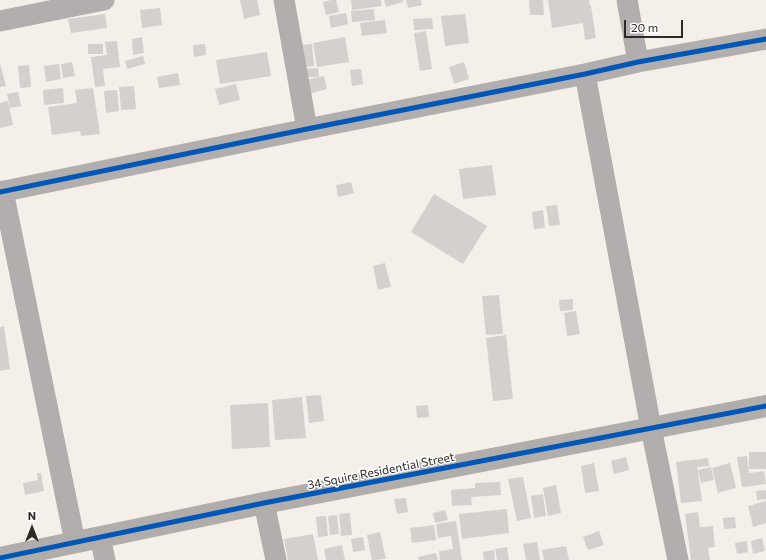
<!DOCTYPE html>
<style>
body{margin:0}
#map{position:relative;width:766px;height:560px;overflow:hidden;background:#f5efea;font-family:Commissioner,sans-serif}
canvas{display:block}
.north{position:absolute;left:12px;top:508px;width:40px;height:40px;-webkit-text-stroke:3px #fff;paint-order:stroke;rotate:0deg;font-size:11px;font-weight:700;line-height:16px;text-align:center;color:#2d2925}
.north::after{content:'';display:block;margin:auto;width:14px;height:18px;background:#2d2925;clip-path:polygon(50% 0,100% 100%,50% 72%,0 100%)}
.scale{position:absolute;left:624px;top:20px;width:59px;height:18px;box-sizing:border-box;border:2px solid #2d2925;border-top:0;padding-left:5px;font-size:12px;line-height:14px;white-space:nowrap;color:#2d2925;-webkit-text-stroke:3px #fff;paint-order:stroke}
</style>
<div id="map">
<canvas width="766" height="560"></canvas>
<div class="north">N</div>
<div class="scale">20 m</div>
</div>
<script>
const c = document.querySelector('canvas').getContext('2d');
c.lineJoin = 'round';
function fill(path, color) {
  c.fillStyle = color;
  c.fill(path, 'evenodd');
}
function shape(rows) {
  const path = new Path2D();
  for (const r of rows) {
    path.moveTo(r[0], r[1]);
    for (let i = 2; i < r.length; i += 2) path.lineTo(r[i], r[i + 1]);
  }
  return path;
}
function stroke(path, color, width, dash) {
  c.strokeStyle = color;
  c.lineWidth = width;
  c.lineCap = dash ? 'butt' : 'round';
  c.setLineDash(dash || []);
  c.stroke(path);
}
function write(font, color, halo, rows, align = 'center') {
  c.font = font + ' Commissioner,sans-serif';
  c.lineWidth = 3;
  c.setLineDash([]);
  c.textBaseline = 'middle';
  c.strokeStyle = halo;
  c.fillStyle = color;
  for (const [text, x, y, turn = 0] of rows) {
    c.save();
    c.translate(x, y);
    c.rotate((+turn || 0) * Math.PI / 180);
    c.textAlign = isNaN(turn) ? turn : align;
    if (halo) c.strokeText(text, 0, 0);
    c.fillText(text, 0, 0);
    c.restore();
  }
}
fill(shape([
 [240,0,257,0,260,15,244,19],
 [331,0,336,0,339,12,326,15,323,2],
 [351,0,381,0,382,6,352,10],
 [384,0,403,0,403,2,386,7],
 [406,0,421,0,422,5,408,8],
 [529,0,543,0,544,15,530,15],
 [548,0,589,0,590,6,591,6,596,38,585,40,583,23,552,28],
 [160,8,162,25,142,28,140,10],
 [374,9,375,20,352,22,351,11],
 [346,13,348,24,331,28,329,16],
 [105,14,107,28,71,33,68,19],
 [465,14,469,43,445,46,441,16],
 [432,18,433,29,414,30,413,19],
 [385,20,387,33,362,36,360,23],
 [426,31,432,69,420,71,414,33],
 [142,37,144,53,133,55,132,39],
 [345,37,349,62,317,67,313,43],
 [117,41,120,67,103,69,105,86,95,87,91,57,107,55,105,42],
 [88,44,103,44,103,54,88,54],
 [205,44,206,55,194,57,193,45],
 [312,44,314,66,301,68,299,45],
 [267,52,271,76,220,84,216,60],
 [143,56,145,64,127,69,125,61],
 [72,62,75,76,63,78,61,64],
 [464,62,469,79,454,84,449,67],
 [0,63,6,86,0,87],
 [59,64,61,79,46,82,44,66],
 [29,65,31,87,20,88,18,66],
 [318,68,319,77,301,77,301,69],
 [361,69,363,84,352,86,350,70],
 [178,73,180,85,159,88,157,77],
 [324,76,327,89,308,94,305,80],
 [236,84,240,100,219,105,215,89],
 [134,86,136,109,121,110,119,87],
 [63,88,64,103,44,105,43,90],
 [93,88,100,134,81,136,80,131,52,135,48,107,77,103,75,90],
 [117,90,119,111,106,113,104,91],
 [18,92,21,106,10,108,7,94],
 [8,101,13,125,0,128,0,103],
 [492,165,496,195,463,199,459,169],
 [351,182,354,193,338,197,336,185],
 [434,194,487,226,463,264,411,232],
 [557,205,560,225,549,226,546,206],
 [543,210,545,228,534,229,532,212],
 [385,263,391,287,378,290,373,266],
 [499,295,503,334,486,335,482,296],
 [573,299,573,310,560,311,559,300],
 [576,311,580,334,567,336,564,313],
 [4,326,10,369,0,371,0,327],
 [506,335,513,399,493,401,486,338],
 [321,395,324,421,309,423,306,396],
 [302,397,306,438,275,440,272,400],
 [268,403,270,447,232,449,230,405],
 [428,405,429,417,417,418,416,406],
 [749,452,766,452,766,469,749,469],
 [747,456,749,473,764,471,766,484,742,487,737,457],
 [626,457,629,470,614,474,611,461],
 [708,458,709,466,698,467,697,465,702,501,681,503,676,462],
 [594,463,599,491,585,493,581,466],
 [730,463,736,488,718,493,712,468],
 [711,467,714,480,701,483,698,470],
 [37,473,41,473,44,491,25,495,23,483,38,480],
 [523,477,531,518,517,521,508,479],
 [500,482,501,495,471,497,472,505,452,506,451,490,475,488,475,483],
 [556,485,561,513,548,516,543,488],
 [766,490,766,499,757,500,756,491],
 [543,494,546,516,534,518,531,496],
 [406,498,408,512,397,514,394,499],
 [766,501,766,523,753,527,748,506],
 [507,509,509,533,462,539,459,514],
 [445,510,448,520,435,523,433,513],
 [698,512,700,527,713,526,715,547,708,548,710,560,691,560,685,514],
 [350,513,352,535,341,536,339,514],
 [337,515,339,534,330,535,328,516],
 [326,516,328,536,318,537,316,517],
 [735,517,736,528,724,529,723,518],
 [456,521,462,560,440,560,439,551,453,549,451,536,438,538,436,524],
 [434,525,436,540,412,543,410,528],
 [599,531,604,545,588,550,583,537],
 [380,532,386,559,372,560,367,535],
 [313,534,318,560,288,560,284,539],
 [363,537,365,550,353,552,351,539],
 [762,538,765,551,753,554,751,541],
 [747,541,748,552,737,554,735,543],
 [537,542,540,560,526,560,523,544],
 [342,545,345,560,326,560,324,549],
 [566,546,569,560,544,560,542,550],
 [507,547,509,560,497,560,495,549],
 [494,550,495,560,484,560,483,552],
 [436,553,438,560,419,560,418,557]
]), '#d5d0ce');
stroke(shape([
 [284,0,307,129],
 [627,0,638,62],
 [0,21,104,0],
 [585,74,651,428,678,560],
 [3,191,75,542],
 [0,192,307,129,585,74,638,62,766,39],
 [264,503,276,560],
 [100,537,105,560]
]), '#b1aead', 21);
stroke(shape([
 [0,558,264,503,766,406]
]), '#b0adaa', 22);
stroke(shape([
 [0,192,307,129,585,74,638,62,766,39],
 [0,558,264,503,766,406]
]), '#0057b8', 5);
write('12px', '#2d2925', '#fff', [
 ["34 Squire Residential Street",381,471,-11]
]);
</script>
